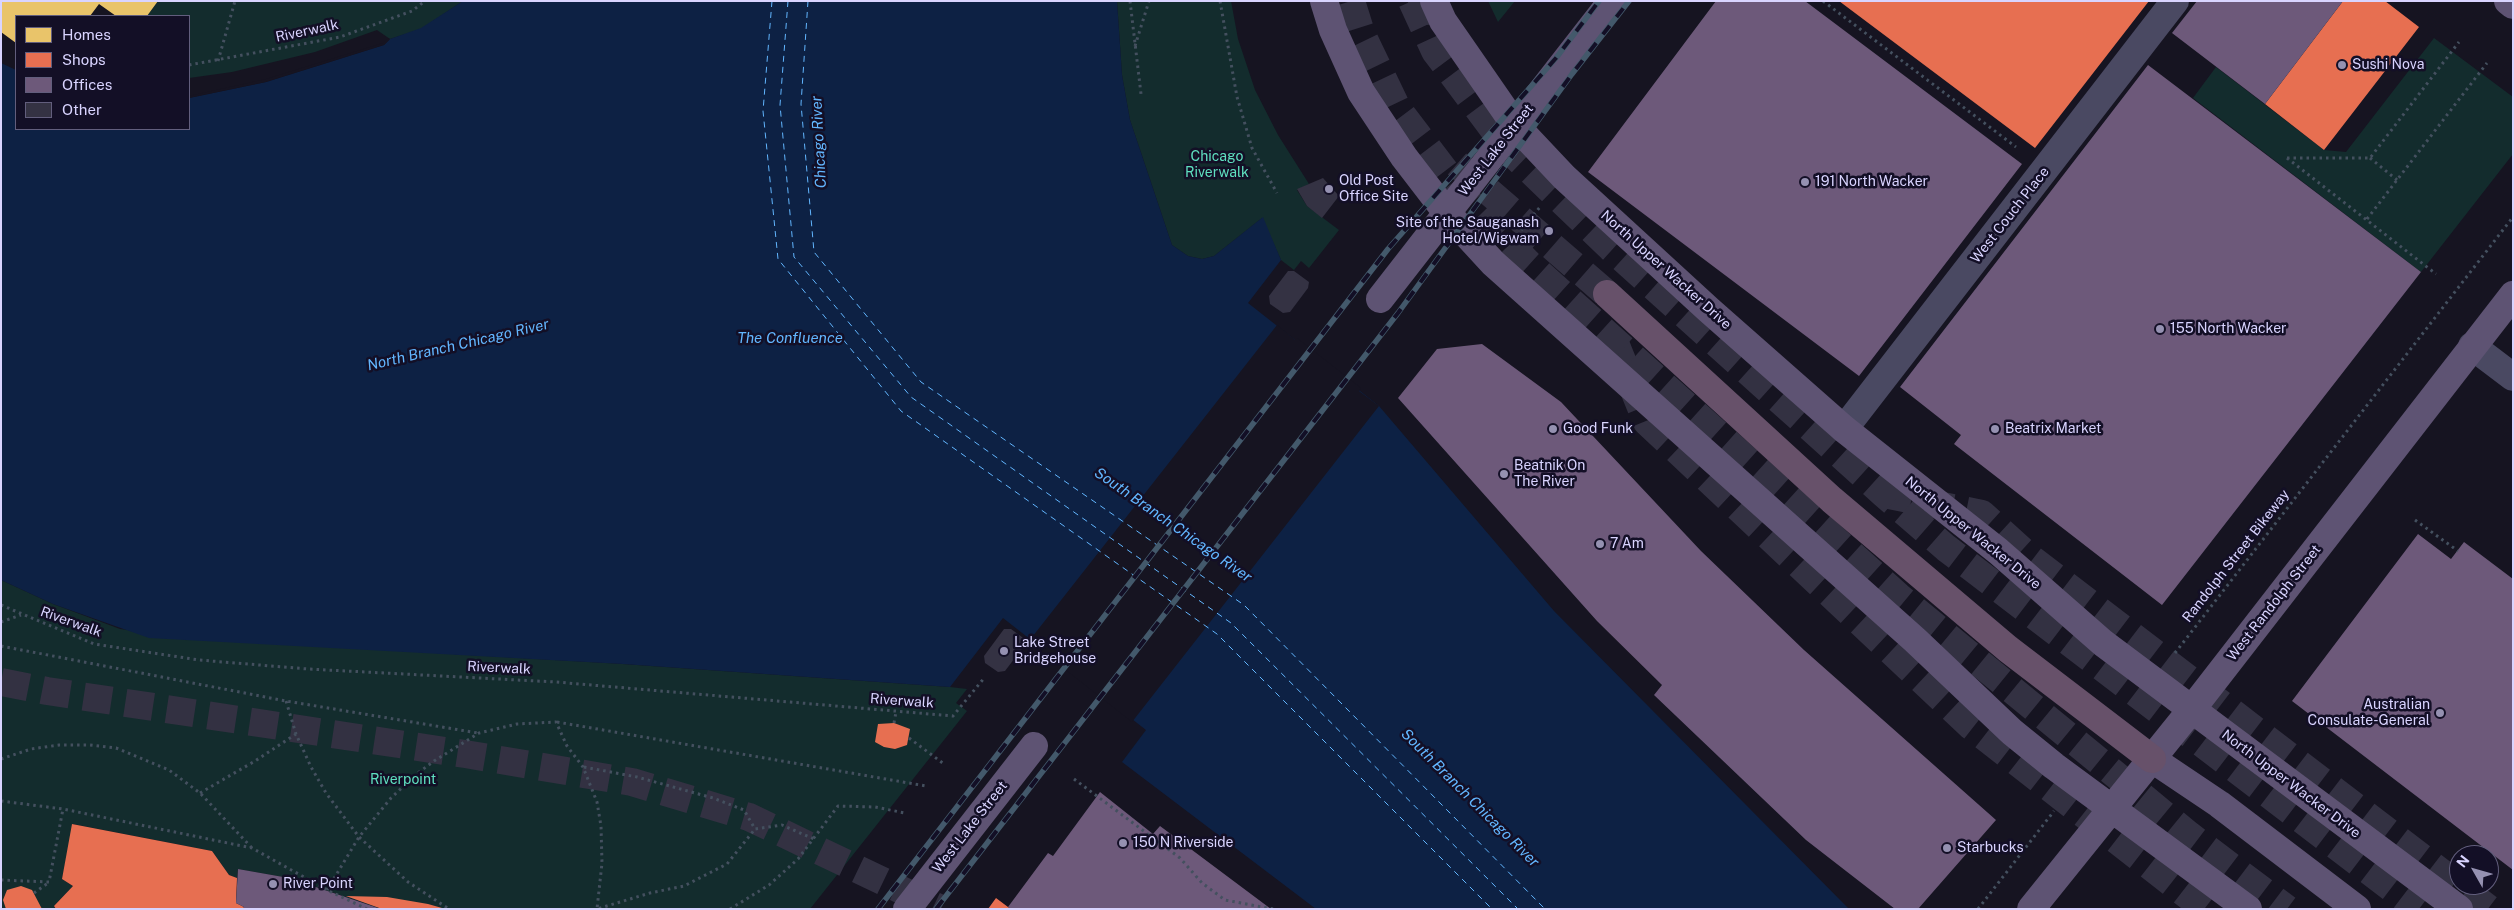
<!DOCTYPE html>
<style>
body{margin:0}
#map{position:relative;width:2514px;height:910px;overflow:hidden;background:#161421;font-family:"Public Sans",sans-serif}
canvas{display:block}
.frame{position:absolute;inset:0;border:2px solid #d9d4ff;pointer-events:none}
.legend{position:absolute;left:15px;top:15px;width:175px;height:115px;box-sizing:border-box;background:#130f26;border:1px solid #625e7d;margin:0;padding:6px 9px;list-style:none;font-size:15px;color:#d9d4ff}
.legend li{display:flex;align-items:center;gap:10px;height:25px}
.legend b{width:25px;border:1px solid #625e7d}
.north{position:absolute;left:2449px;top:845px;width:50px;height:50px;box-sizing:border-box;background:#130f26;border:1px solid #625e7d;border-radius:50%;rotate:308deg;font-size:14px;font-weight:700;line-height:20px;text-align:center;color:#d9d4ff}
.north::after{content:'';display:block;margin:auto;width:18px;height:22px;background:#9591b1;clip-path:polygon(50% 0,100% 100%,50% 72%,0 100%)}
</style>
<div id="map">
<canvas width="2514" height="910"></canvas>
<div class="frame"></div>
<ul class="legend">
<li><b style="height:14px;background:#e9c46a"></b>Homes</li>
<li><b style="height:14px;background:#e76f51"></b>Shops</li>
<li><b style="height:14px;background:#6d597a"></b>Offices</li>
<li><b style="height:14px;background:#343243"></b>Other</li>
</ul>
<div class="north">N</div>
</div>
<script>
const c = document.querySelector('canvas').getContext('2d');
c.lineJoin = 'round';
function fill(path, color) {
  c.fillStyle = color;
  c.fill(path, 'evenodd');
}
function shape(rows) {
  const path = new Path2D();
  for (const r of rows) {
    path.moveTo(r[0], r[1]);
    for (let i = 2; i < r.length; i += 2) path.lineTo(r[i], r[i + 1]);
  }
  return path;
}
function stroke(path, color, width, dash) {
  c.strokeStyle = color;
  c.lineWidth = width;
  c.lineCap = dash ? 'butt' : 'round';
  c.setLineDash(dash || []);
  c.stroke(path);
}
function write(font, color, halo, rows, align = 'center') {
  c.font = font + ' "Public Sans",sans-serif';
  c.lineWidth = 5;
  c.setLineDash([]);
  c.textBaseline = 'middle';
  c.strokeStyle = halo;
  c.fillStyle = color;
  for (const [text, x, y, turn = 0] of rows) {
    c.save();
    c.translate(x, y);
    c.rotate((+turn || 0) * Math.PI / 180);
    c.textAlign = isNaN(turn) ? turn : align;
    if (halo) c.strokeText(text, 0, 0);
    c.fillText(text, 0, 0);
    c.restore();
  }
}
fill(shape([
 [158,1,463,1,421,29,390,39,377,30,315,52,232,72,189,78,189,16,147,16],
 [1117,1,1231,1,1238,39,1255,90,1278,135,1309,184,1297,190,1307,206,1339,230,1309,268,1301,261,1294,270,1281,260,1262,218,1214,256,1202,259,1188,256,1172,245,1130,120,1122,75],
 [1488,1,1515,1,1498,22],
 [2434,38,2513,97,2513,154,2421,272,2193,98,2216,67,2324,150,2346,152],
 [1,580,53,604,120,629,196,639,623,664,950,687,967,689,956,703,967,711,810,909,382,909,289,878,238,869,237,878,229,875,212,851,73,824,62,879,73,886,54,906,56,909,1,909]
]), '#132c2d');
fill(shape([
 [463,1,1117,1,1122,75,1130,120,1172,245,1188,256,1202,259,1214,256,1263,217,1281,260,1248,303,1379,406,1554,611,1849,909,1316,909,1122,762,1146,730,1003,618,950,687,623,664,149,638,53,604,1,580,1,63,16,70,16,129,189,129,189,98,266,82,384,45,390,39,421,28]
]), '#0d2144');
fill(shape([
 [388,38,390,39,384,45,266,82,189,98,189,96,266,79,383,43],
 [1277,325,1295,340,1297,338,1361,388,1359,391,1379,406,1132,722,1029,641]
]), '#161421');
fill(shape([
 [1,1,158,1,147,16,116,16,99,4,90,16,16,16,16,43,1,32]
]), '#e9c46a');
fill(shape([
 [1839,1,2149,1,2035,148],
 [2343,1,2385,1,2419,27,2324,150,2265,104],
 [894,723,910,729,907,745,895,749,884,747,875,742,878,724],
 [72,824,212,851,229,875,237,878,236,903,244,907,243,909,56,909,54,906,73,886,62,879],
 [21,886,32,890,42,909,6,909,3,900,7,890],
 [346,896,387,897,428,904,442,908,382,909],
 [996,898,1008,907,1011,909,988,909]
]), '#e76f51');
fill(shape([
 [1716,1,1805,1,2022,164,1859,376,1588,172],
 [2197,1,2343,1,2265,104,2172,33],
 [2148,65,2421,272,2162,605,1954,444,1961,435,1900,387],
 [1482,344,1561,402,1701,551,1804,650,1996,820,1918,909,1895,909,1806,840,1654,695,1662,685,1597,621,1398,398,1437,349],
 [2418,534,2451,559,2464,542,2513,579,2513,870,2292,701],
 [1100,792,1153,834,1160,826,1271,909,1011,909,1008,907,1048,853,1053,856],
 [238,869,289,878,381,909,243,909,244,907,236,903]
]), '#6d597a');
stroke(shape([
 [772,1,763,111,778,259,901,411,1217,634,1492,909],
 [788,1,780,105,794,257,911,397,1231,623,1518,909],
 [808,1,801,104,814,252,921,382,1244,605,1545,909]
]), '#62b6ff', 1, [6, 5]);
fill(shape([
 [1323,178,1339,196,1322,218,1307,206,1297,189],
 [1288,271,1294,271,1309,282,1308,288,1290,312,1283,313,1270,304,1269,296],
 [1004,629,1011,629,1026,640,1024,646,1005,671,998,672,985,663,984,656]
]), '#343243');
stroke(shape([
 [1422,1,1423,25],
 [1615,343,1647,422,1971,726,2205,909],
 [1884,494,1982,514,2029,557,2489,909],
 [1,682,47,691,465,754,632,782,749,817,941,909]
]), '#333142', 28, [28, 14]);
stroke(shape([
 [1351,1,1361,33,1397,108,1467,200,1528,263,1898,596,2189,835,2287,909],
 [1412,1,1435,51,1509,150,1611,248,1884,494,1946,548,2419,909],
 [1457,164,1607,294]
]), '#333142', 28, [28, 14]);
stroke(shape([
 [1130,1,1141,94],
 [1220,1,1237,97,1252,148,1277,193],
 [1823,1,2016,147],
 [1135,46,1149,1],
 [218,61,235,1],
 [189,65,340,37,412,11,425,1],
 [2287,158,2370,158,2459,42],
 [2287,158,2436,274],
 [2370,158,2397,180],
 [2367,219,2487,63],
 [1517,235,1540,207],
 [2415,520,2458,551],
 [1,605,94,644,199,660,308,669,556,682,953,716,985,677],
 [1,622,21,615],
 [1,646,286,701,478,733],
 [2175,653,2513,217],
 [286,701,296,734,311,767,326,793,359,837,408,882,449,909],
 [557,722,926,786],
 [894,723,896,712],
 [909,738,944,764],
 [1,759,31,749,59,745,90,745,116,748,169,770,200,793,252,848],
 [584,767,637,777,713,798,744,810,755,829,782,825,814,839],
 [1074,779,1180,858,1202,883,1225,900,1273,909],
 [200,793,255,761,296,734],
 [1,801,63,809,252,848,327,890,367,909],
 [1,880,49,882,63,809],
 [327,890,359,837,391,798,414,776,434,761,479,733,517,724,556,722,567,746,583,767,597,802,601,826,602,863,597,909,650,893,684,886,727,864,755,829],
 [34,893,48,883],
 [730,909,769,885,798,859,838,806,875,807,905,813],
 [1978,909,2054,811]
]), '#44505f', 3, [2.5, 4]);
stroke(shape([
 [2472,346,2513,377],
 [1844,429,2175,1]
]), '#4a4962', 28);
stroke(shape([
 [1324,1,1333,30,1361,92,1404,157,1447,213,1493,263,1915,640,2012,732,2054,766,2248,909],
 [1434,1,1443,21,1515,125,1564,177,1709,310,1844,429,1998,551,2103,643,2459,909],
 [2508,1,2513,5],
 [1380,299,1612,1],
 [2152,759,2219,804,2357,909],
 [907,909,1034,746],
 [2031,909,2192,709,2513,295]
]), '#5e5373', 28);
stroke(shape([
 [1607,294,1832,500,2008,649,2152,759]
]), '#67516a', 28);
const rail = shape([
 [878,909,1388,249,1556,58,1599,1],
 [936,909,1398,313,1572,74,1629,1]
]);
stroke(rail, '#43596b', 5.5);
stroke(rail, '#130f26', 4, [11]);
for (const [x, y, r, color] of [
 [2342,65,5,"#9591b1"],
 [1805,182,5,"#9591b1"],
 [1329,189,5,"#9591b1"],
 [1549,231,5,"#9591b1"],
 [2160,329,5,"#9591b1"],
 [1553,429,5,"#9591b1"],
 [1995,429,5,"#9591b1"],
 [1504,474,5,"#9591b1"],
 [1600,544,5,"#9591b1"],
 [1004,651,5,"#9591b1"],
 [2440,713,5,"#9591b1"],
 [1123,843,5,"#9591b1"],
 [1947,848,5,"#9591b1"],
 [273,884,5,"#9591b1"]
]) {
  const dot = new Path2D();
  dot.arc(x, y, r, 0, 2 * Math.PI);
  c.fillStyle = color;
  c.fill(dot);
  stroke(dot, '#130f26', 2);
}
write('14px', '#d9d4ff', '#130f26', [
 ["Riverwalk",307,31,-12],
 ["West Lake Street",1496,150,-52],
 ["West Couch Place",2010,215,-52],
 ["North Upper Wacker Drive",1666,270,42],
 ["North Upper Wacker Drive",1973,533,39],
 ["Randolph Street Bikeway",2236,556,-52],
 ["West Randolph Street",2274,603,-52],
 ["Riverwalk",71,622,20],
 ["Riverwalk",499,668,3],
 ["Riverwalk",902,701,4],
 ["North Upper Wacker Drive",2291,784,37],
 ["West Lake Street",970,827,-52]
]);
write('14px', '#d9d4ff', '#130f26', [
 ["Sushi Nova",2352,65],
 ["Old Post",1339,181],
 ["Office Site",1339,197],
 ["191 North Wacker",1815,182],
 ["Site of the Sauganash",1539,223,"right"],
 ["Hotel/Wigwam",1539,239,"right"],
 ["155 North Wacker",2170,329],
 ["Good Funk",1563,429],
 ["Beatrix Market",2005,429],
 ["Beatnik On",1514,466],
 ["The River",1514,482],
 ["7 Am",1610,544],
 ["Lake Street",1014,643],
 ["Bridgehouse",1014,659],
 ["Australian",2430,705,"right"],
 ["Consulate-General",2430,721,"right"],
 ["150 N Riverside",1133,843],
 ["Starbucks",1957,848],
 ["River Point",283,884]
], 'left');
write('14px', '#5fe0c0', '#130f26', [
 ["Chicago",1217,157],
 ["Riverwalk",1217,173],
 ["Riverpoint",403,780]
]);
write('italic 15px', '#62b6ff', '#130f26', [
 ["Chicago River",819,142,-93],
 ["The Confluence",790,338],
 ["North Branch Chicago River",458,345,-13],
 ["South Branch Chicago River",1173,525,35],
 ["South Branch Chicago River",1470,798,45]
]);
</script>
